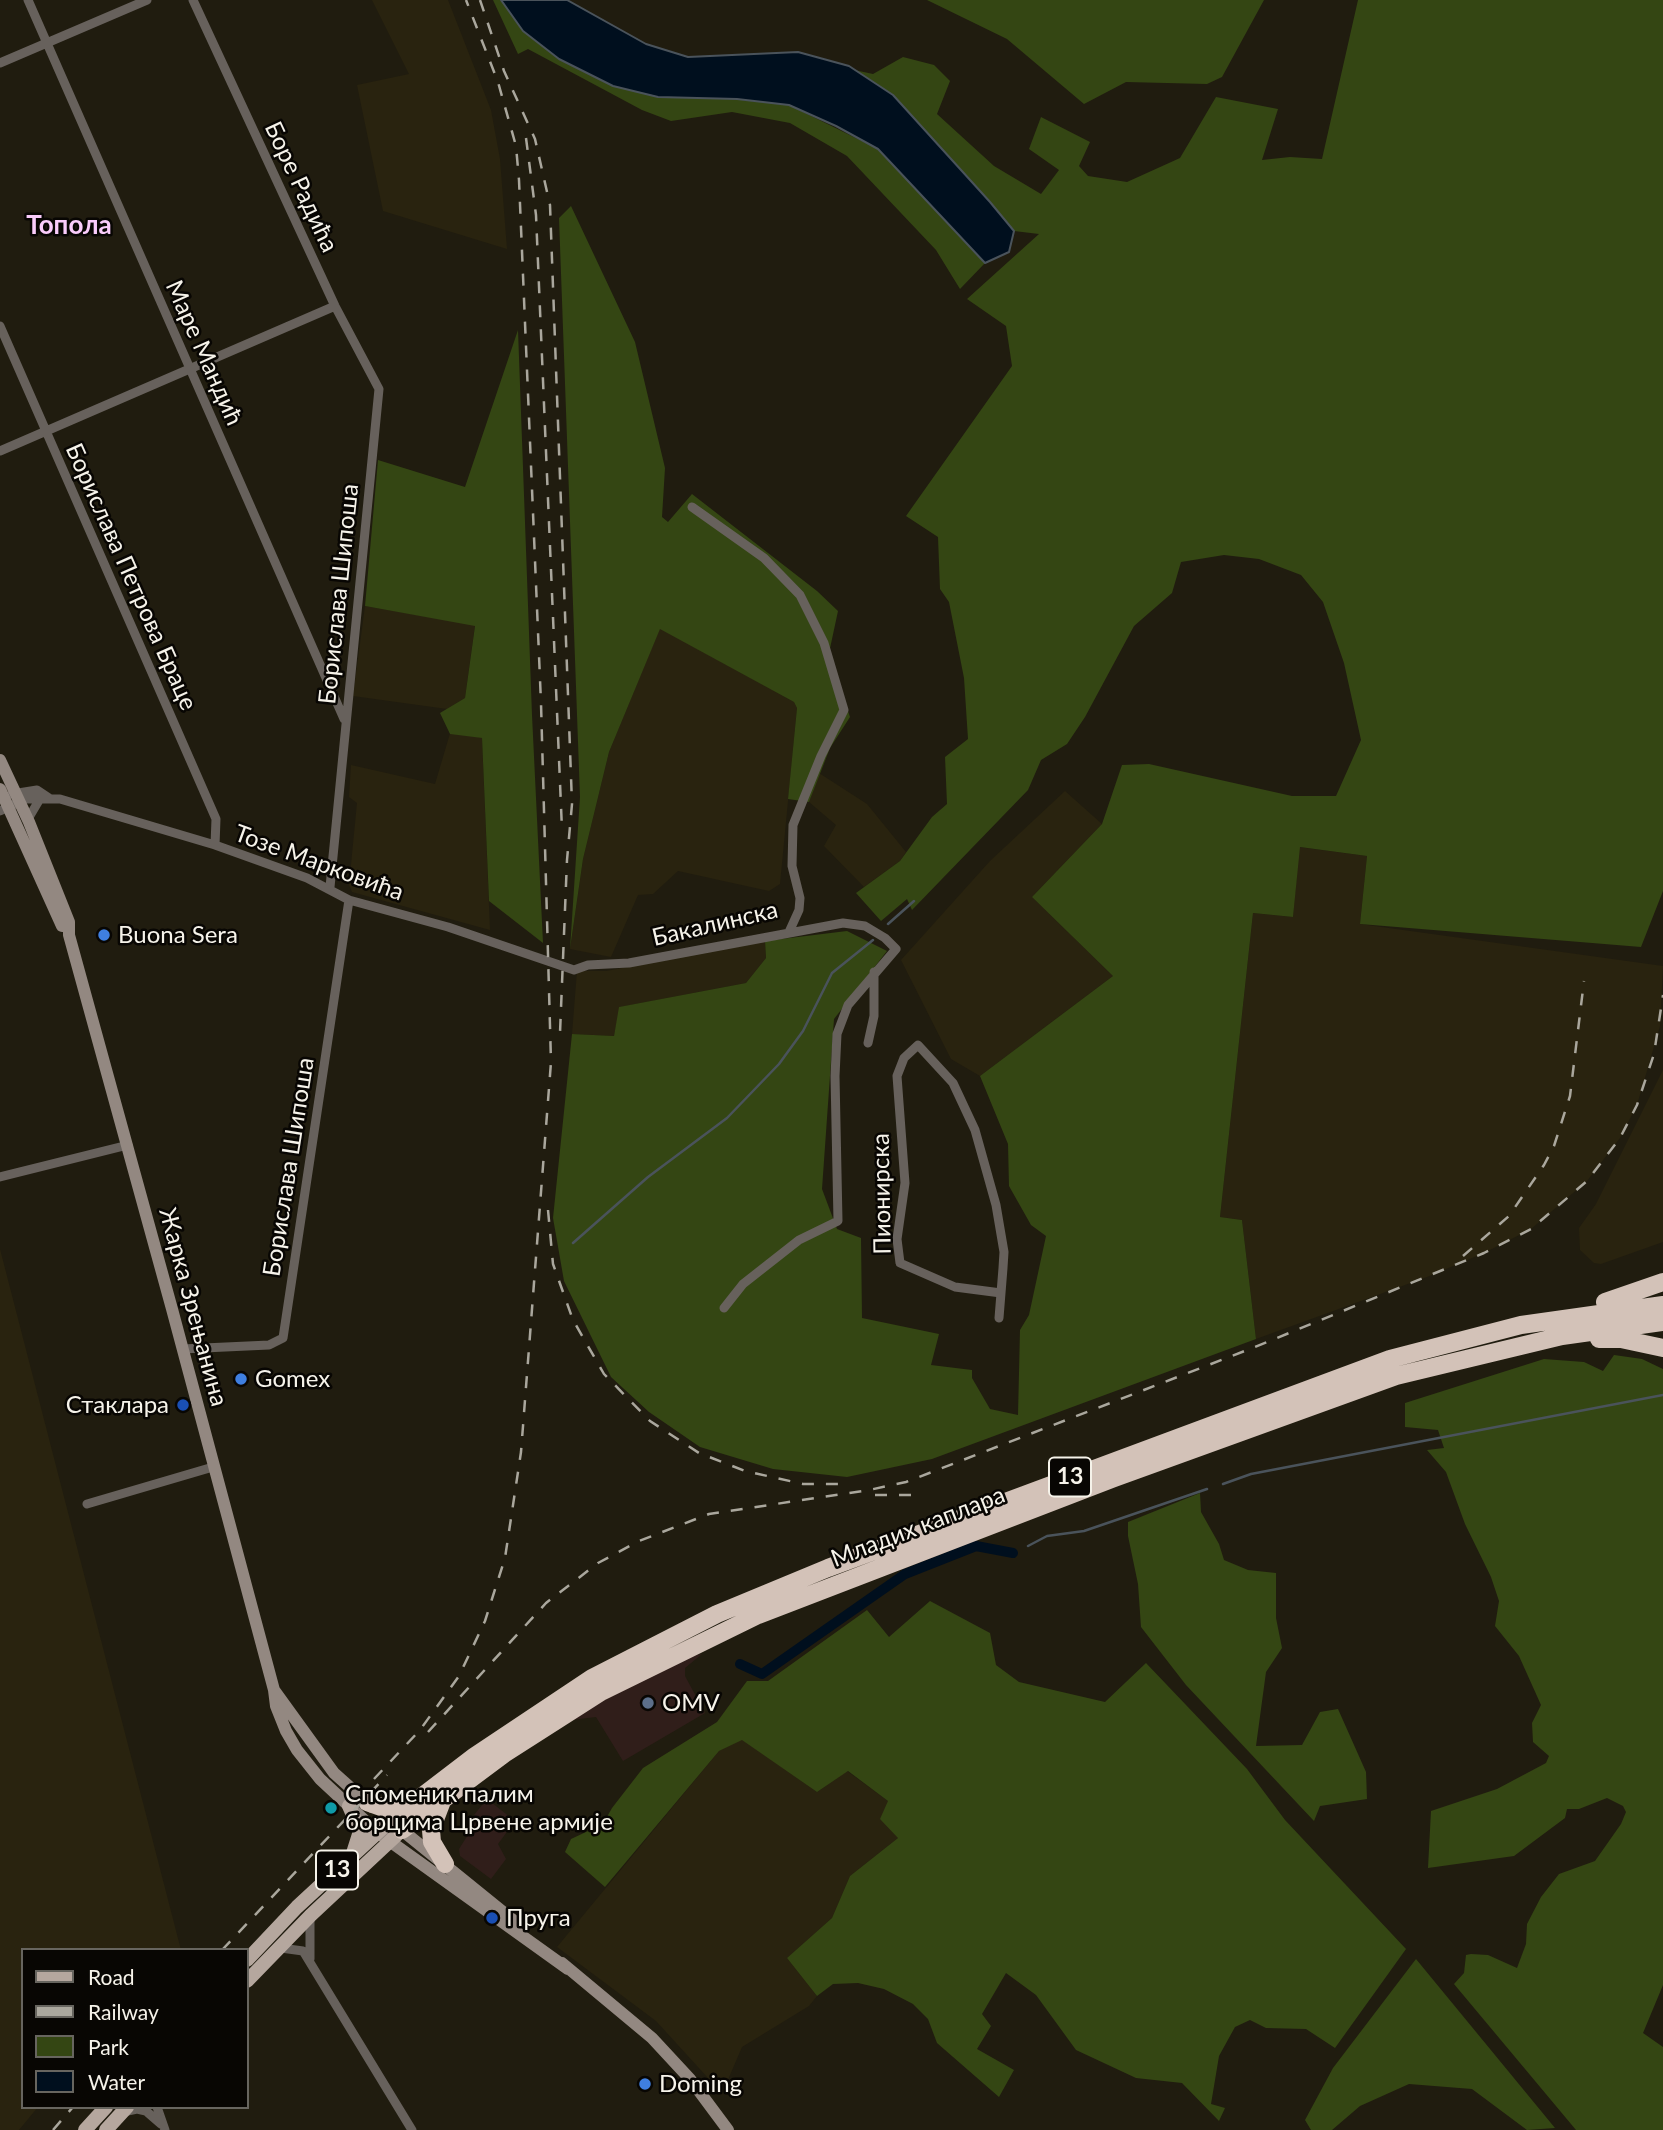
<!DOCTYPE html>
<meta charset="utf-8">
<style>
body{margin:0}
#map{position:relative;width:1663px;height:2130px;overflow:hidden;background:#201c0f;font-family:Lato,sans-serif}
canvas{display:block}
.legend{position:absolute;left:21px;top:1948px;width:228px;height:161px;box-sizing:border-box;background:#080603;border:2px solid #67655f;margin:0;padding:9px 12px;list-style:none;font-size:21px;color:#f6f3ea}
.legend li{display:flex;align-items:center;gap:14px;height:35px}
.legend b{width:35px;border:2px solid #67655f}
</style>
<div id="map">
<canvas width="1663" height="2130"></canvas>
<ul class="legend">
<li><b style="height:9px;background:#b5a79e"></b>Road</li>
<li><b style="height:9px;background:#aaa79d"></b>Railway</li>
<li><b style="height:19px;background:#344613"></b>Park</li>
<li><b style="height:19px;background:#000f1e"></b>Water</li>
</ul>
</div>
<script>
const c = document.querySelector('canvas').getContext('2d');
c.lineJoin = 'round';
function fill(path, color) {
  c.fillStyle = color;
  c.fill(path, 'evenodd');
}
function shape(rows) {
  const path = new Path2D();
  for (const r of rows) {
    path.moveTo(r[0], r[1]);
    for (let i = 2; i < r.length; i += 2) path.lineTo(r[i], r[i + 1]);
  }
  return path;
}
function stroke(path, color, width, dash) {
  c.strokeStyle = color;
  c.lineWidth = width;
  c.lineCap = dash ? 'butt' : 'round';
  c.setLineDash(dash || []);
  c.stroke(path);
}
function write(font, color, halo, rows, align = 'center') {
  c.font = font + ' Lato,sans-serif';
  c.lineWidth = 5;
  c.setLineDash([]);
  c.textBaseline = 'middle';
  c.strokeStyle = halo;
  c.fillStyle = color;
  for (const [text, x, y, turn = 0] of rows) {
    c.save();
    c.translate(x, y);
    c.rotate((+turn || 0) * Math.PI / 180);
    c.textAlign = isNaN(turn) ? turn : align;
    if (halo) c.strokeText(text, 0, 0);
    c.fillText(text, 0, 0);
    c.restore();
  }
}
fill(shape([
 [702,1654,685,1668,685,1676,705,1713,623,1761,596,1717,571,1720,673,1660],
 [487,1799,515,1821,498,1844,506,1859,491,1879,460,1856,459,1849,478,1819,474,1815]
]), '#301e1a');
fill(shape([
 [372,0,448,0,491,110,500,159,507,249,383,211,357,85,409,74],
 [365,606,475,625,465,698,447,709,353,696],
 [660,628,794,702,797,708,780,884,769,891,678,871,653,894,638,895,611,957,570,949,583,859,609,752],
 [451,730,482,738,490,930,352,892,349,885,357,803,349,797,351,765,435,784],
 [819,773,867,804,906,852,900,861,864,887,824,846,836,825,809,802],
 [1065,791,1102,824,1032,897,1113,976,980,1076,951,1059,901,960,990,861],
 [1299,847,1367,856,1360,924,1663,966,1660,1026,1637,1105,1620,1138,1587,1181,1531,1229,1484,1253,1427,1277,1256,1339,1242,1220,1220,1217,1253,913,1293,917],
 [765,941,766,958,746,983,620,1007,614,1036,572,1034,577,971,606,971],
 [1663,1070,1663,1242,1601,1264,1594,1263,1580,1250,1579,1228,1596,1204],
 [0,1249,181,1950,23,1950,23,2107,38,2107,19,2130,0,2130],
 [742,1739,817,1792,847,1771,888,1801,898,1838,850,1876,832,1918,787,1958,817,1996,809,2006,742,2047,727,2082,718,2089,656,2021,557,1947,719,1751]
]), '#29230f');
fill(shape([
 [493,0,501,0,523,31,559,59,613,86,789,105,878,149,985,263,960,289,936,250,847,156,790,123,732,112,671,121,642,110,528,49,518,54],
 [927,0,1264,0,1222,77,1207,84,1126,82,1084,104,1007,39],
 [1358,0,1663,0,1663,891,1641,947,1360,924,1367,856,1300,847,1293,917,1253,913,1220,1217,1242,1220,1256,1339,932,1459,847,1477,773,1469,700,1447,649,1412,611,1377,564,1281,553,1218,572,1034,614,1036,619,1007,746,983,766,958,765,941,847,931,887,951,834,1019,822,1189,837,1229,861,1238,862,1318,939,1334,931,1365,972,1370,972,1378,990,1409,1018,1415,1020,1330,1029,1315,1046,1236,1031,1225,1009,1186,1008,1144,980,1076,1113,976,1032,897,1102,824,1122,765,1149,764,1292,796,1336,796,1361,740,1344,663,1323,602,1301,575,1259,559,1224,555,1181,562,1172,593,1134,626,1085,717,1067,744,1041,760,1028,790,912,910,907,899,881,921,856,893,900,861,932,817,947,804,945,757,968,739,964,678,949,602,940,589,938,537,906,516,1012,366,1006,326,967,299,1039,234,1014,231,893,95,822,63,873,74,903,57,934,65,950,81,937,114,994,166,1041,194,1059,170,1029,149,1041,117,1090,142,1079,166,1088,176,1127,182,1180,158,1216,97,1278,109,1262,160,1290,157,1322,159],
 [571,206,635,342,665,468,662,517,668,522,692,494,817,591,838,611,829,653,850,717,830,748,809,802,788,799,797,708,794,702,660,629,609,752,583,859,570,949,580,797,559,218],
 [518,330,532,715,543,943,489,901,482,738,450,734,440,713,465,698,475,626,365,606,378,460,465,487],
 [1614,1355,1642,1359,1663,1369,1663,1985,1643,2033,1663,2047,1663,2130,1576,2130,1454,1984,1464,1973,1466,1955,1471,1954,1488,1955,1517,1968,1526,1944,1527,1924,1541,1897,1559,1874,1595,1861,1621,1824,1626,1812,1623,1806,1607,1798,1579,1809,1567,1809,1565,1818,1514,1856,1428,1868,1431,1811,1497,1789,1546,1763,1549,1756,1533,1742,1532,1723,1541,1705,1519,1656,1495,1626,1499,1601,1491,1577,1465,1524,1446,1472,1427,1450,1444,1448,1438,1430,1405,1427,1405,1403,1544,1359,1584,1362,1603,1371],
 [1200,1493,1201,1512,1219,1544,1224,1560,1248,1570,1276,1573,1276,1618,1282,1648,1266,1672,1256,1746,1302,1745,1320,1712,1338,1709,1366,1772,1367,1799,1320,1806,1314,1821,1186,1685,1141,1627,1138,1584,1128,1536,1128,1522],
 [930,1601,990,1633,996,1665,1019,1682,1105,1702,1146,1663,1247,1769,1285,1820,1406,1949,1335,2048,1306,2029,1266,2028,1250,2020,1235,2027,1219,2056,1211,2104,1225,2108,1219,2121,1182,2083,1136,2078,1076,2050,1036,1995,1006,1973,982,2014,991,2026,977,2049,1014,2070,999,2097,937,2043,928,2019,913,2004,884,1989,858,1983,833,1984,817,1996,787,1958,832,1918,850,1876,898,1838,880,1819,888,1801,848,1771,817,1792,742,1740,719,1751,605,1887,565,1852,571,1839,603,1824,612,1808,643,1768,717,1722,747,1681,768,1681,867,1610,889,1637],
 [1416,1959,1555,2128,1527,2130,1472,2089,1409,2084,1360,2106,1332,2130,1311,2130,1305,2120,1333,2068]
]), '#344613');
const water = shape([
 [501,0,567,0,646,44,688,57,798,52,849,66,893,95,990,202,1014,231,1009,252,985,263,878,149,836,126,789,105,737,99,658,97,613,86,559,59,523,31,501,0]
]);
fill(water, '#000f1e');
stroke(water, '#4a535b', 2);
stroke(shape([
 [888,924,914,901],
 [573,1243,648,1177,727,1118,779,1064,803,1031,832,973,873,940],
 [1223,1484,1251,1474,1663,1395],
 [1028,1546,1047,1536,1084,1531,1207,1489]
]), '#4a535b', 2.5);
stroke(shape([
 [740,1664,762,1674,905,1574,976,1546,1013,1553]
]), '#000f1e', 10);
stroke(shape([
 [28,0,344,719],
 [193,0,335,306,379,389,330,887],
 [0,63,147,0],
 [0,326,216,819,215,845],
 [0,451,335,306],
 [692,507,764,558,800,595,824,643,844,710,821,756,793,825,792,866,800,898,799,910,789,932],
 [12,794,37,790,49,798],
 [0,811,26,799,60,799,215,845,307,878,349,900,448,927,574,970,588,965,629,963,843,923,865,926,885,938,896,949,848,1005,837,1034,835,1076,838,1221,799,1240,743,1284,724,1308],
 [28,819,41,797],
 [868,1043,874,1016,874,972],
 [0,1177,128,1145],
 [999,1318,1003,1268,1004,1252,996,1205,975,1130,953,1083,918,1045,904,1058,897,1076,905,1183,897,1239,900,1263,955,1287,1001,1293],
 [182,1349,269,1345,283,1338,349,900],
 [87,1504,213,1467],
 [281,1948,303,1951,412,2130],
 [310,1959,310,1917],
 [157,2107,165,2130],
 [123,2112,137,2109,146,2111,161,2124]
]), '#67615c', 9);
stroke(shape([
 [0,760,29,822,69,922,69,935,172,1309,274,1690,276,1706,286,1731,297,1750,320,1779,377,1832,568,1969],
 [0,789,62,926],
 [274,1690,334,1773,372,1807],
 [398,1827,514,1921],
 [562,1963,652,2038,690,2079,728,2130]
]), '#938881', 12);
stroke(shape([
 [349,1806,360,1831,353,1853],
 [247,1960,297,1907,390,1821],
 [247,1981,311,1915,402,1830],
 [85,2130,106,2107],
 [106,2130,127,2107]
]), '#b5a79e', 14);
stroke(shape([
 [1605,1302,1663,1282],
 [1599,1339,1621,1339,1663,1348],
 [442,1801,431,1830,432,1842,445,1864],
 [367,1802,381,1807,409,1802],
 [390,1821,475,1756,592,1678,717,1614,828,1568,1390,1359,1521,1325,1663,1305],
 [402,1830,504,1754,601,1692,758,1615,1114,1478,1396,1376,1562,1336,1663,1322]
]), '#d3c2b8', 18);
stroke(shape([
 [480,0,504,71,535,139,550,205,572,804,567,860,560,1033],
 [526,138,536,215,562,830],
 [548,1210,553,1264,573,1320,604,1374,650,1421,699,1453,745,1471,803,1484,848,1484],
 [1463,1256,1509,1216,1544,1165,1554,1146,1570,1096,1584,981],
 [875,1495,913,1495],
 [428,1732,546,1603,598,1563,639,1541,709,1514,869,1490,906,1482,1255,1347,1484,1253,1531,1229,1587,1181,1620,1138,1637,1105,1654,1054,1663,995],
 [374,1779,420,1730,459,1676,485,1621,505,1558,521,1452,551,1062,541,703,519,180,516,146,498,82,466,0],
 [222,1950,387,1775],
 [53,2130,73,2107]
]), '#aaa79d', 2.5, [12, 12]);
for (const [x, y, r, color] of [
 [104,935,7,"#3f7fe0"],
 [241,1379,7,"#3f7fe0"],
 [183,1405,7,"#1a4fb4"],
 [648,1703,7,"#5c6f8a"],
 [331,1808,7,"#0f9aa8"],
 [492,1918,7,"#1a4fb4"],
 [645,2084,7,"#3f7fe0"]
]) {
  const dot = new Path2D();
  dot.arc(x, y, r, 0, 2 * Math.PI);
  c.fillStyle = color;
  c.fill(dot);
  stroke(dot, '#080603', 2.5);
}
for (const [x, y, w] of [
 [1070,1477,42],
 [337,1870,42]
]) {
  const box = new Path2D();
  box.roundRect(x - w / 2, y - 19.5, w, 39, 5);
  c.fillStyle = '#080603';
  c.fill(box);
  stroke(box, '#f6f3ea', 2);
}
write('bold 23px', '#f6f3ea', null, [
 ["13",1070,1477],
 ["13",337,1870]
]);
write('24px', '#f6f3ea', '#080603', [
 ["Боре Радића",301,187,65],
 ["Маре Мандић",204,353,66],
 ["Борислава Петрова Браце",131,577,66],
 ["Борислава Шипоша",339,594,-84],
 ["Тозе Марковића",319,863,20],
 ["Бакалинска",715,924,-13],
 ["Борислава Шипоша",289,1167,-81],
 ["Пионирска",882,1194,-91],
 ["Жарка Зрењанина",193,1307,75],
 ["Младих каплара",918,1527,-21]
]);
write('24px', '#f6f3ea', '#080603', [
 ["Buona Sera",118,935],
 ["Gomex",255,1379],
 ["Стаклара",169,1405,"right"],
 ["OMV",662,1703],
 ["Споменик палим",345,1794],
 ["борцима Црвене армије",345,1822],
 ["Пруга",506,1918],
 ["Doming",659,2084]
], 'left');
write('bold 26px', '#faccfb', '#080603', [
 ["Топола",69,226]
]);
</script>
